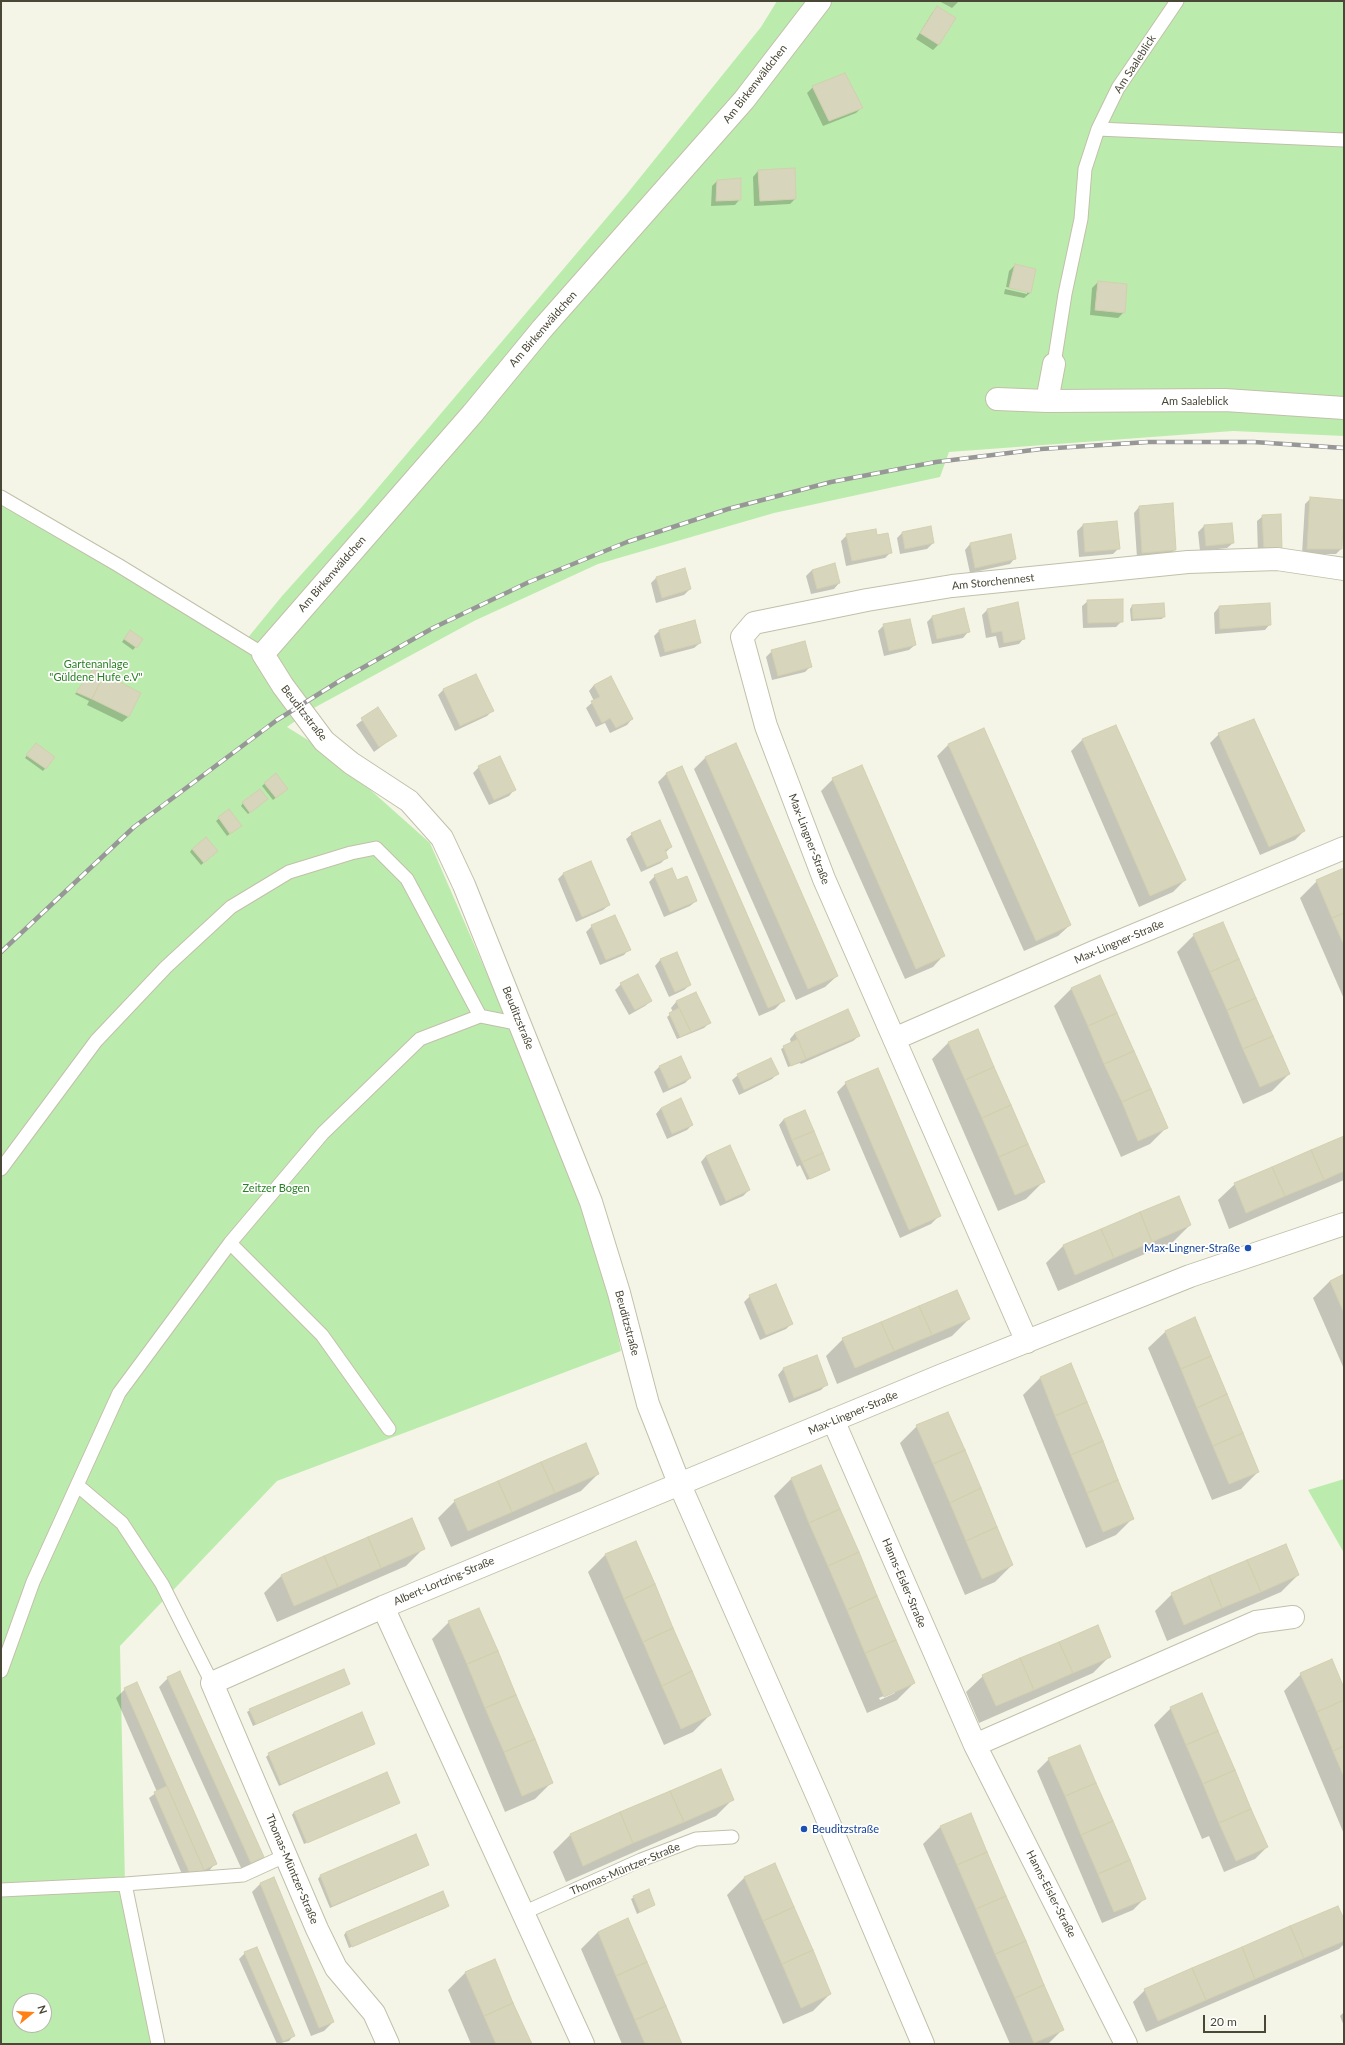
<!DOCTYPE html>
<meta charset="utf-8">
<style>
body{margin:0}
#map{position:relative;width:1345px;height:2045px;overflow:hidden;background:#f5f5e7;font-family:Lato,sans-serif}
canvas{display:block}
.frame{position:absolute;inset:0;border:2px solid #494735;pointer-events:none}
.north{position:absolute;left:12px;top:1993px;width:40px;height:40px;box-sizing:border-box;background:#fff;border:1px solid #b6b5ae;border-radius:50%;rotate:72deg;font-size:11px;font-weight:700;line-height:16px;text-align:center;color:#494735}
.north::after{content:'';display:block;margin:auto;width:14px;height:18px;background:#ff8014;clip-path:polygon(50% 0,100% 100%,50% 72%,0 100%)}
.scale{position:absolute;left:1203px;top:2015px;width:63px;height:18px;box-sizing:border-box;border:2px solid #494735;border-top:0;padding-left:5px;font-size:12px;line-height:14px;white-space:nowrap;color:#494735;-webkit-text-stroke:3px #fff;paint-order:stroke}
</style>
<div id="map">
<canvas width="1345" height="2045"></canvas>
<div class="frame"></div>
<div class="north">N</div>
<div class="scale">20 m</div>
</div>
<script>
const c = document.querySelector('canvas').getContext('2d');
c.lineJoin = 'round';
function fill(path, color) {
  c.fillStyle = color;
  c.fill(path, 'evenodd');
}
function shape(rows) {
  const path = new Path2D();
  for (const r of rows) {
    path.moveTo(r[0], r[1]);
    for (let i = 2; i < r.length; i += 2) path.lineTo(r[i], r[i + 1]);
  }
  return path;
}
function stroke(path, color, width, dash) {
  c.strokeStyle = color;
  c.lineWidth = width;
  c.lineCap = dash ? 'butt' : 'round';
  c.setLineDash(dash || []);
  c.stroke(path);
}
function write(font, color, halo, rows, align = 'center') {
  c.font = font + ' Lato,sans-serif';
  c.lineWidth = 3.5;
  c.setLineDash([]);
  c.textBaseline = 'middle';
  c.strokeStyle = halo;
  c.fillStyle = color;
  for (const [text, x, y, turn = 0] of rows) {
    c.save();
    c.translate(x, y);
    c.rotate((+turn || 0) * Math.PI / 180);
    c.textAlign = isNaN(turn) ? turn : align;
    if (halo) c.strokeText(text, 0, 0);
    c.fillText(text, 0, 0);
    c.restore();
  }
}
fill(shape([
 [777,1,1344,1,1344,436,1233,431,949,452,940,477,774,513,598,564,474,621,312,709,287,727,329,753,430,843,501,1006,599,1250,621,1351,277,1481,120,1646,125,1884,158,2044,1,2044,1,503,241,646,282,596,360,509,626,195,761,27],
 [20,2001,44,2001,44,2025,20,2025],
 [1344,1479,1344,1553,1308,1490]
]), '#bcecad');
fill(shape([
 [939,1,959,1,952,8],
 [937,8,939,44,933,50,916,39,932,13],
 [813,87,861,108,856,113,823,126,807,93],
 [758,171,795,199,790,204,754,206,753,177],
 [717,181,740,199,735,205,711,206,712,186],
 [1015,265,1035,270,1030,293,1024,298,1004,294,1005,289,1027,294,1027,291,1006,287,1009,271],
 [1098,282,1124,312,1118,318,1090,315,1092,288],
 [1311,498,1344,501,1341,549,1336,554,1302,554,1305,504],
 [1139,507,1175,550,1169,555,1137,558,1134,513],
 [1263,516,1281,549,1258,555,1257,521],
 [1116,522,1119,548,1113,554,1079,557,1077,531,1083,525],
 [1231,524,1233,543,1227,548,1200,551,1198,532,1204,526],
 [902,533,933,543,927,549,900,554,897,538],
 [847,535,877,536,891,552,885,558,846,566,841,541],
 [970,544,1015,558,1010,564,970,573,965,550],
 [835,565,839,583,834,589,811,594,806,576,812,570],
 [656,578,690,589,684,595,656,603,651,583],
 [1088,601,1122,621,1116,627,1083,628,1082,606],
 [1132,606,1164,616,1162,619,1131,621,1130,609],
 [1219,607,1270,624,1265,630,1215,634,1214,613],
 [987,610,1024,638,1019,644,999,648,996,636,986,638,982,615],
 [932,617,968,632,963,638,932,644,927,622],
 [884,625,915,645,909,650,884,656,878,631],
 [660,630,700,643,694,648,660,657,654,636],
 [128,633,142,639,133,650,122,642],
 [772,651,811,666,805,672,772,680,766,657],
 [91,673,140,693,128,717,122,722,87,705,89,701,75,694],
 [594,685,632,719,627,725,610,733,605,723,596,727,586,708,594,701,589,691],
 [444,689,492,711,487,716,455,731,438,695],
 [378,708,395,736,374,752,356,725],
 [1115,726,1185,880,1173,892,1139,907,1071,751,1082,740],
 [1219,734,1304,831,1295,840,1260,855,1210,743],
 [948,745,1070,925,1058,936,1024,951,937,756],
 [33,747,54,758,43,771,25,758],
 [706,757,837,976,825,987,796,1000,694,769],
 [479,767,514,790,509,796,489,805,473,773],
 [682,767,783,1001,775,1009,759,1016,658,782,666,774],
 [833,779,944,955,933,967,905,979,821,791],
 [265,783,284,791,273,800,262,786],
 [265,801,248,814,241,806,243,803],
 [229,810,238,828,227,836,216,821],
 [632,834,671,847,665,853,667,857,661,863,641,872,626,839],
 [192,849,214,854,201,865,190,852],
 [591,862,609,905,603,910,576,922,558,879,563,874],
 [1344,869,1344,999,1300,898,1317,881],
 [655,876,677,881,696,901,690,906,664,917,649,882],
 [592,926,629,949,624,955,600,965,586,932],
 [1194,935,1289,1074,1272,1091,1243,1104,1177,952],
 [676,954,690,985,684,990,669,997,655,966,660,960],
 [1100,976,1167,1127,1150,1144,1121,1157,1054,1006,1071,989],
 [621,984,651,1001,645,1006,629,1015,615,990],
 [695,993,709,1023,704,1028,677,1039,667,1017,673,1012,671,1008,676,1002],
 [795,1033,859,1036,853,1041,801,1064,800,1063,788,1067,781,1049,791,1043,790,1039],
 [949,1042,1043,1182,1026,1199,998,1211,932,1059],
 [659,1067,690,1078,685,1083,663,1093,654,1072],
 [778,1073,772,1079,739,1095,732,1080,738,1075],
 [846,1083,940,1215,931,1224,900,1238,837,1092],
 [661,1108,692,1125,687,1130,667,1139,656,1114],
 [784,1119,829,1170,826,1172,807,1180,800,1165,797,1167,779,1125],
 [1344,1137,1344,1180,1229,1229,1218,1200,1235,1184],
 [729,1146,749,1190,743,1196,720,1206,701,1162,706,1156],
 [1178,1197,1190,1225,1173,1242,1058,1291,1046,1263,1063,1246],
 [1344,1275,1344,1369,1313,1298,1330,1281],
 [750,1296,791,1324,786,1329,760,1340,744,1302],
 [969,1319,952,1336,837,1384,826,1356,843,1339],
 [1194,1319,1258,1472,1241,1489,1212,1500,1148,1348,1165,1332],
 [816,1356,827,1384,821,1390,789,1403,778,1375,783,1369],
 [1071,1365,1133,1518,1116,1535,1086,1548,1023,1395,1040,1378],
 [917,1426,1012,1565,995,1582,965,1595,900,1443],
 [821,1467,914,1683,897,1700,867,1713,774,1496,791,1479],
 [895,1691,895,1693,880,1700,879,1698],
 [598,1474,581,1491,451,1547,438,1518,455,1501],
 [411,1520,423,1549,406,1566,277,1622,264,1593,281,1576],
 [635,1542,710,1715,693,1732,664,1745,588,1572,605,1555],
 [1298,1575,1281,1592,1167,1641,1155,1611,1172,1594],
 [449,1622,552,1782,535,1799,505,1812,432,1639],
 [1110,1656,1093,1673,979,1723,966,1692,983,1676],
 [1301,1674,1344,1690,1344,1834,1284,1691],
 [168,1678,263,1856,254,1865,242,1870,159,1687],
 [349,1684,253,1726,247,1712,250,1710],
 [125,1689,215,1864,207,1873,185,1881,149,1798,157,1792,116,1698],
 [1171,1708,1267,1847,1255,1859,1224,1872,1209,1836,1202,1839,1154,1725],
 [374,1744,279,1786,266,1757,269,1754],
 [1049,1759,1145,1898,1133,1910,1102,1923,1037,1771],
 [721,1770,733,1799,716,1816,566,1882,553,1852,570,1835],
 [399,1802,304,1844,292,1815,294,1812],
 [970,1814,1063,2029,1048,2044,1010,2044,923,1844,940,1827],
 [415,1836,428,1865,425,1867,330,1908,318,1879,320,1876],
 [775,1865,830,1994,813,2011,783,2024,727,1895,744,1878],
 [274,1878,333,2022,324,2031,311,2036,252,1892,260,1884],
 [442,1892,448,1906,446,1908,349,1948,344,1935,346,1932],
 [634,1897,654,1905,637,1914,631,1899],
 [628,1920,681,2044,622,2044,581,1949,598,1932],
 [1344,1922,1344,1944,1339,1949,1146,2032,1133,2002,1145,1990],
 [245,1953,294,2035,289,2041,277,2044,239,1959],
 [494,1960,531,2044,471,2044,448,1990,465,1973],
 [1344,2012,1344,2026,1340,2016]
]), '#0003');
const building = shape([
 [937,6,956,18,939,45,920,33,937,6],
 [845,73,863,108,829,121,812,86,845,73],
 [795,168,796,199,760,201,758,170,795,168],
 [741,178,741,200,716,201,717,180,741,178],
 [1015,264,1036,269,1031,293,1009,288,1015,264],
 [1098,281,1127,284,1125,313,1095,310,1098,281],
 [1310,497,1344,500,1342,549,1307,549,1310,497],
 [1173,503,1176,550,1142,553,1139,506,1173,503],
 [1281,514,1282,549,1264,550,1262,515,1281,514],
 [1117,521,1120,549,1085,552,1083,524,1117,521],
 [1232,523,1234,543,1206,546,1204,525,1232,523],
 [931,526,934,543,905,549,902,532,931,526],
 [876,529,877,535,888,533,892,553,852,561,846,534,876,529],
 [1011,534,1016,559,975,568,970,543,1011,534],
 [835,563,840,583,817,589,812,570,835,563],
 [685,568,691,589,662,598,656,577,685,568],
 [1123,599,1123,622,1088,623,1087,600,1123,599],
 [1018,602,1025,639,1004,643,1002,631,992,633,987,609,1018,602],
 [1164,603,1165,617,1133,619,1132,605,1164,603],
 [1270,603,1271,625,1220,629,1219,606,1270,603],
 [964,608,970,632,937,639,932,616,964,608],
 [910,619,916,645,889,651,883,624,910,619],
 [695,620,701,643,665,652,659,630,695,620],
 [130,630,143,639,137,648,124,639,130,630],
 [805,641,812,667,778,676,771,650,805,641],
 [93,669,104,674,92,699,76,692,93,669],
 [104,674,141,693,129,717,92,699,104,674],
 [476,674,494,711,460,726,443,689,476,674],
 [611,676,633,719,616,728,610,718,602,723,591,701,600,697,594,685,611,676],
 [378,707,397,736,379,747,361,718,378,707],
 [1254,719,1305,831,1269,847,1218,733,1254,719],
 [1116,725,1186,880,1150,896,1082,739,1116,725],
 [984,728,1071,925,1036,941,948,744,984,728],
 [36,743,55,757,46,769,26,755,36,743],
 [736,743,838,976,808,989,705,757,736,743],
 [500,756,516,790,494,800,478,766,500,756],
 [862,765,945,956,916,969,832,778,862,765],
 [682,766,785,1001,768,1008,666,773,682,766],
 [276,773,288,789,276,798,264,783,276,773],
 [260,789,268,799,250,813,242,802,260,789],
 [229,809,242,826,230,834,218,817,229,809],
 [660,820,672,847,665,850,668,858,647,867,631,833,660,820],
 [206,837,218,851,204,863,192,849,206,837],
 [591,861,610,905,582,917,563,873,591,861],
 [672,868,677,880,687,876,697,901,670,912,654,875,672,868],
 [1344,868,1344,913,1332,918,1316,880,1344,868],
 [1344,913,1344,945,1332,918,1344,913],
 [615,915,631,950,606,960,591,925,615,915],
 [1223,922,1239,959,1210,972,1193,934,1223,922],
 [677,952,691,985,675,992,660,959,677,952],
 [1239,959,1256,998,1227,1010,1210,972,1239,959],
 [638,974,652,1001,635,1010,620,983,638,974],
 [1100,975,1117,1013,1088,1026,1071,988,1100,975],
 [696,992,711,1023,691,1032,676,1001,696,992],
 [1256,998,1273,1036,1243,1049,1227,1010,1256,998],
 [679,1008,691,1032,680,1037,669,1013,679,1008],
 [848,1009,860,1036,806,1059,795,1033,848,1009],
 [1117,1013,1134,1051,1104,1064,1088,1026,1117,1013],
 [978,1029,994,1067,965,1080,948,1042,978,1029],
 [1273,1036,1290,1074,1260,1087,1243,1049,1273,1036],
 [798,1039,806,1059,791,1066,783,1046,798,1039],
 [1134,1051,1151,1089,1122,1102,1104,1064,1134,1051],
 [681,1056,691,1078,669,1088,659,1066,681,1056],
 [771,1058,779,1074,744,1090,737,1074,771,1058],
 [994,1067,1011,1105,982,1118,965,1080,994,1067],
 [878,1068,941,1216,909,1230,845,1082,878,1068],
 [1151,1089,1168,1128,1138,1141,1122,1102,1151,1089],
 [681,1098,693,1125,672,1134,661,1108,681,1098],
 [1011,1105,1028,1144,999,1157,982,1118,1011,1105],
 [805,1110,814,1131,792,1140,784,1119,805,1110],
 [814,1131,823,1153,802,1162,792,1140,814,1131],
 [1344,1136,1344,1171,1324,1180,1311,1150,1344,1136],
 [1028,1144,1045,1182,1015,1195,999,1157,1028,1144],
 [730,1145,750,1190,726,1201,706,1156,730,1145],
 [1311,1150,1324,1180,1285,1196,1272,1167,1311,1150],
 [823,1153,830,1170,810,1179,802,1162,823,1153],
 [1272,1167,1285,1196,1246,1213,1234,1183,1272,1167],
 [1179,1196,1191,1225,1152,1242,1140,1212,1179,1196],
 [1140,1212,1152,1242,1114,1258,1101,1229,1140,1212],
 [1101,1229,1114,1258,1075,1275,1063,1245,1101,1229],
 [1344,1274,1344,1313,1330,1281,1344,1274],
 [776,1284,793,1324,766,1335,749,1295,776,1284],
 [957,1290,970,1319,932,1335,919,1306,957,1290],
 [919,1306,932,1335,894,1351,881,1322,919,1306],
 [1195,1317,1211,1356,1181,1369,1165,1331,1195,1317],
 [881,1322,894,1351,855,1368,842,1338,881,1322],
 [817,1355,828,1385,794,1398,783,1368,817,1355],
 [1211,1356,1227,1394,1197,1408,1181,1369,1211,1356],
 [1071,1363,1087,1402,1055,1416,1040,1377,1071,1363],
 [1227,1394,1243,1433,1213,1446,1197,1408,1227,1394],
 [1087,1402,1103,1441,1071,1455,1055,1416,1087,1402],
 [948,1412,965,1450,933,1464,916,1425,948,1412],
 [1243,1433,1259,1472,1229,1484,1213,1446,1243,1433],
 [1103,1441,1118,1480,1087,1493,1071,1455,1103,1441],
 [586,1443,599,1474,555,1493,541,1462,586,1443],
 [965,1450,981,1488,950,1503,933,1464,965,1450],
 [541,1462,555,1493,512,1512,498,1481,541,1462],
 [821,1465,840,1509,809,1523,791,1478,821,1465],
 [1118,1480,1134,1519,1103,1532,1087,1493,1118,1480],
 [498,1481,512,1512,468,1531,454,1500,498,1481],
 [981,1488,997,1527,966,1541,950,1503,981,1488],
 [840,1509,859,1552,828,1566,809,1523,840,1509],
 [412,1518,425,1549,381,1568,368,1537,412,1518],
 [997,1527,1013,1565,982,1579,966,1541,997,1527],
 [368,1537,381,1568,338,1587,324,1556,368,1537],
 [636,1541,655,1584,624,1599,605,1554,636,1541],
 [1286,1544,1299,1575,1261,1592,1247,1560,1286,1544],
 [859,1552,877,1596,847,1610,828,1566,859,1552],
 [324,1556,338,1587,294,1606,281,1575,324,1556],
 [1247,1560,1261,1592,1222,1608,1209,1576,1247,1560],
 [1209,1576,1222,1608,1184,1625,1171,1593,1209,1576],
 [655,1584,673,1628,643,1642,624,1599,655,1584],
 [877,1596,896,1640,865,1653,847,1610,877,1596],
 [479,1608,498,1651,467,1664,448,1621,479,1608],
 [1098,1625,1111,1657,1073,1673,1059,1642,1098,1625],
 [673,1628,692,1671,662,1686,643,1642,673,1628],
 [896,1640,915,1683,884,1697,865,1653,896,1640],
 [1059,1642,1073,1673,1034,1690,1020,1658,1059,1642],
 [498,1651,516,1695,485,1708,467,1664,498,1651],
 [1020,1658,1034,1690,996,1706,982,1675,1020,1658],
 [1332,1659,1344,1688,1344,1700,1317,1712,1300,1673,1332,1659],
 [344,1669,350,1684,256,1724,249,1709,344,1669],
 [180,1671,264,1857,251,1863,167,1677,180,1671],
 [692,1671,711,1715,681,1729,662,1686,692,1671],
 [137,1682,217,1864,204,1870,124,1688,137,1682],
 [1202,1693,1218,1731,1186,1745,1170,1707,1202,1693],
 [516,1695,535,1739,504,1752,485,1708,516,1695],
 [1344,1700,1344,1746,1333,1751,1317,1712,1344,1700],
 [362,1712,375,1744,281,1784,268,1753,362,1712],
 [1218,1731,1235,1770,1203,1784,1186,1745,1218,1731],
 [535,1739,553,1783,522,1796,504,1752,535,1739],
 [1080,1745,1096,1783,1065,1796,1048,1758,1080,1745],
 [1344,1746,1344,1777,1333,1751,1344,1746],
 [721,1769,734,1800,684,1822,670,1791,721,1769],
 [1235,1770,1251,1809,1219,1823,1203,1784,1235,1770],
 [387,1772,400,1803,307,1843,294,1812,387,1772],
 [1096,1783,1113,1821,1081,1835,1065,1796,1096,1783],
 [167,1786,204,1870,191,1876,154,1792,167,1786],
 [670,1791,684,1822,633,1843,620,1812,670,1791],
 [1251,1809,1268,1847,1236,1861,1219,1823,1251,1809],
 [620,1812,633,1843,583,1866,570,1834,620,1812],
 [971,1813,987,1852,957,1865,940,1826,971,1813],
 [1113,1821,1130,1860,1098,1874,1081,1835,1113,1821],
 [416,1834,429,1865,332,1906,320,1875,416,1834],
 [987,1852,1006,1896,976,1909,957,1865,987,1852],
 [1130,1860,1146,1899,1114,1912,1098,1874,1130,1860],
 [775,1863,794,1907,763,1921,744,1877,775,1863],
 [274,1877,334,2022,319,2028,260,1883,274,1877],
 [649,1889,655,1905,640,1912,633,1896,649,1889],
 [443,1891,449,1906,352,1947,346,1932,443,1891],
 [1006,1896,1026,1941,995,1954,976,1909,1006,1896],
 [1338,1906,1344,1919,1344,1941,1304,1958,1290,1926,1338,1906],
 [794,1907,813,1950,782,1964,763,1921,794,1907],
 [628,1918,647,1962,616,1976,598,1932,628,1918],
 [1290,1926,1304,1958,1255,1979,1242,1947,1290,1926],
 [1026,1941,1044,1985,1015,1998,995,1954,1026,1941],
 [257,1947,295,2036,283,2041,244,1952,257,1947],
 [1242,1947,1255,1979,1206,2000,1192,1968,1242,1947],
 [813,1950,831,1994,801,2008,782,1964,813,1950],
 [495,1959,513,2003,484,2016,465,1972,495,1959],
 [647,1962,666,2006,635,2020,616,1976,647,1962],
 [1192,1968,1206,2000,1158,2021,1144,1989,1192,1968],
 [1044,1985,1064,2030,1034,2043,1015,1998,1044,1985],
 [513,2003,532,2044,496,2044,484,2016,513,2003],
 [666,2006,682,2044,645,2044,635,2020,666,2006]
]);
fill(building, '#d7d5bc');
stroke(building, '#d3d0ae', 1);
const service = shape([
 [1098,129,1344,140],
 [1054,364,1065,294,1081,219,1085,169,1098,129,1118,88,1177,1],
 [1,497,118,565,263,654],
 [1,1169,96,1041,166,967,231,907,289,872,351,853,376,848,407,879,480,1016],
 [230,1243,322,1335,389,1429],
 [77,1485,122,1523,162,1584,212,1683],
 [1,1671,33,1582,119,1393,230,1243,323,1133,420,1039,480,1016,520,1024],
 [125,1884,243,1875,287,1855],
 [1,1890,125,1884,158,2044],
 [523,1913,641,1860,696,1839,732,1837]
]);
const minor = shape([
 [820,1,744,100,542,329,473,413,263,654,283,686,324,741,351,763,409,801,442,838,464,885,591,1202,619,1293,648,1404,679,1483,820,1802,923,2044],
 [997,399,1047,401,1225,400,1344,408],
 [1047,401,1054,364],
 [894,1039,1096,951,1344,848],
 [1027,1342,824,879,766,726,742,637,754,623,867,600,952,586,1188,562,1277,559,1344,569],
 [833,1420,975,1745,1126,2044],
 [383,1607,583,2044],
 [975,1745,1256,1622,1293,1617],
 [388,2044,374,2013,336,1968,317,1929,212,1683,383,1607,940,1376,1190,1276,1344,1224]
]);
stroke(service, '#c1c0a9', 15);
stroke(minor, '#c1c0a9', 24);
stroke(service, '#fff', 13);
stroke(minor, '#fff', 22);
const rail = shape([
 [1,952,134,827,277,720,341,680,433,628,529,582,627,542,728,509,831,482,936,462,1041,449,1148,442,1254,442,1344,448]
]);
stroke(rail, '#979797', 4.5);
stroke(rail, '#fff', 3, [9]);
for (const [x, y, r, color] of [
 [1248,1248,4,"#1a4fb4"],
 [804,1829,4,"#1a4fb4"]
]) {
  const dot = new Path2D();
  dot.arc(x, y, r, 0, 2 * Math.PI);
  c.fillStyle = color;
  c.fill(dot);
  stroke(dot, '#fff', 1.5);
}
write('11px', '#494735', '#fff', [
 ["Am Saaleblick",1135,64,-57],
 ["Am Birkenwäldchen",755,84,-52],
 ["Am Birkenwäldchen",543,329,-49],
 ["Am Saaleblick",1195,401],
 ["Am Birkenwäldchen",332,574,-49],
 ["Am Storchennest",993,582,-6],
 ["Beuditzstraße",304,713,52],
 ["Max-Lingner-Straße",809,839,69],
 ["Max-Lingner-Straße",1119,942,-23],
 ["Beuditzstraße",518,1018,68],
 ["Beuditzstraße",627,1323,75],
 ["Max-Lingner-Straße",853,1413,-23],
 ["Albert-Lortzing-Straße",444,1581,-23],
 ["Hanns-Eisler-Straße",904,1583,67],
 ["Thomas-Müntzer-Straße",292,1869,67],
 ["Thomas-Müntzer-Straße",625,1869,-23],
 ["Hanns-Eisler-Straße",1051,1894,63]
]);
write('11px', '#2a8024', '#fff', [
 ["Gartenanlage",96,664],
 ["\"Güldene Hufe e.V\"",96,677],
 ["Zeitzer Bogen",276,1188]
]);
write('11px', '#164399', '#fff', [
 ["Max-Lingner-Straße",1240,1248],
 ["Beuditzstraße",812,1829,"left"]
], 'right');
</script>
